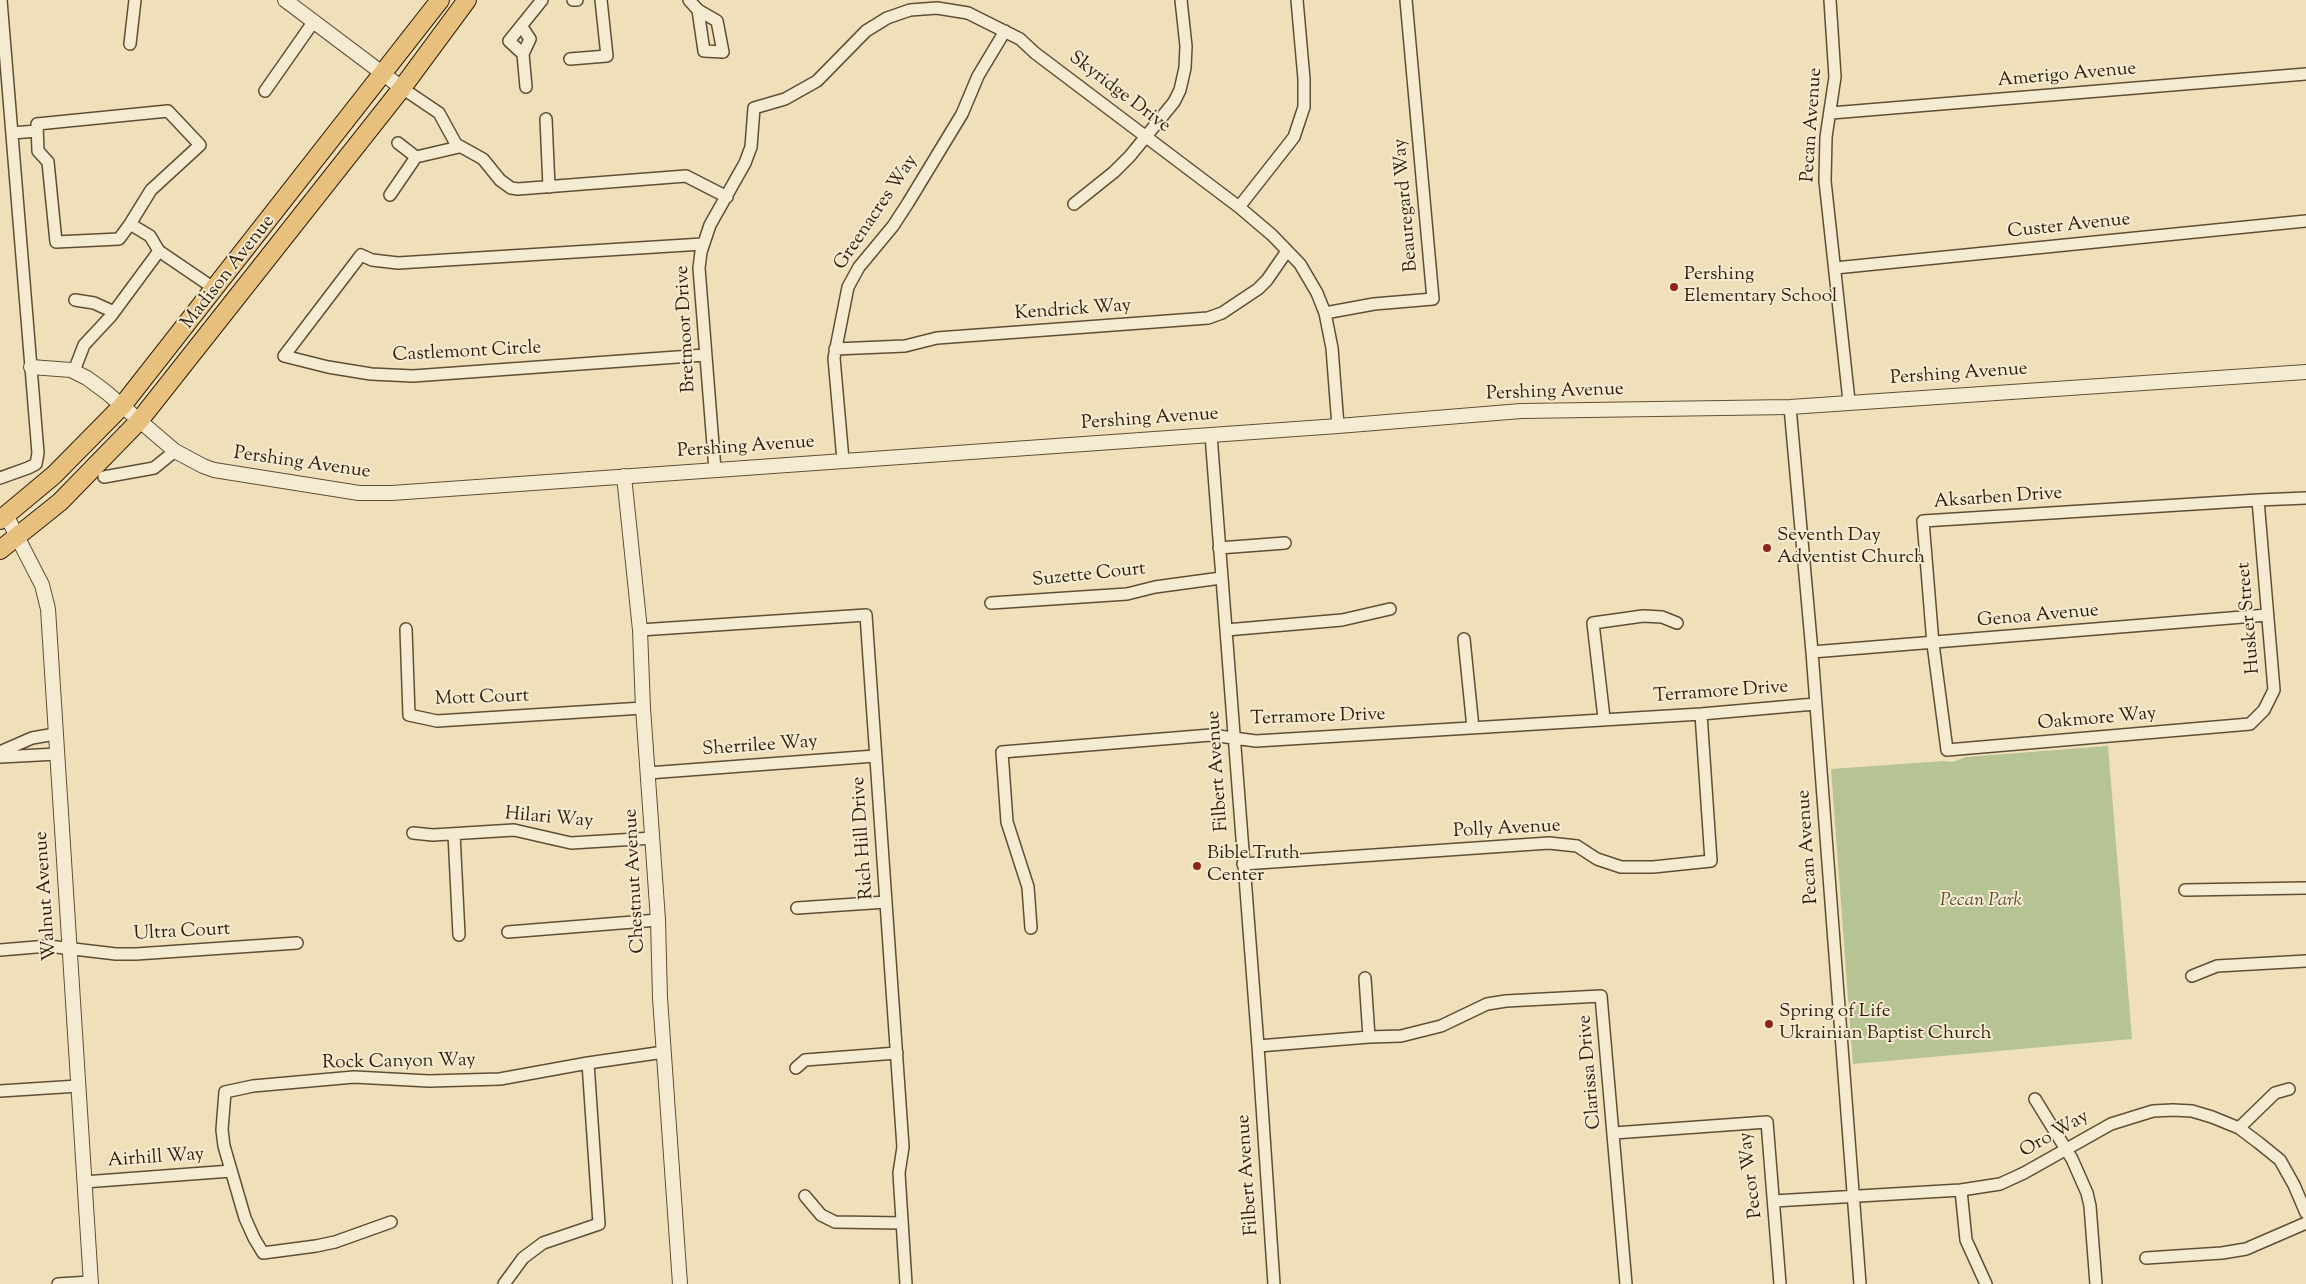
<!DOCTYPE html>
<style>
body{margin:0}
canvas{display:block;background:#efe0ba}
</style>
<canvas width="2306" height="1284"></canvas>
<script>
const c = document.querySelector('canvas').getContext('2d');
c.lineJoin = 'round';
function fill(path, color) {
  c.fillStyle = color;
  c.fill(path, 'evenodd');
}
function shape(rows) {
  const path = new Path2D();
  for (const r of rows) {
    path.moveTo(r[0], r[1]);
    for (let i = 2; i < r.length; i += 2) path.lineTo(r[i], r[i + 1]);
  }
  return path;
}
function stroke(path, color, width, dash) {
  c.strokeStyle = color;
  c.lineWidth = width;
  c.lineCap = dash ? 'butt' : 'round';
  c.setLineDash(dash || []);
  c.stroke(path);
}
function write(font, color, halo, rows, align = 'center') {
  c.font = font + ' "Sorts Mill Goudy",serif';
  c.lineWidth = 4;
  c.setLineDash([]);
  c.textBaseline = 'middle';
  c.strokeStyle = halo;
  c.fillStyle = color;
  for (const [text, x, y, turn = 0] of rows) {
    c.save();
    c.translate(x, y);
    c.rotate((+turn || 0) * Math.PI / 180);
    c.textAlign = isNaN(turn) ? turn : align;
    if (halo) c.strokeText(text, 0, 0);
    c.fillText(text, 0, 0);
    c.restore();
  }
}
fill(shape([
 [2108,746,2132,1039,1853,1064,1831,769,1944,761,1953,762,1966,757]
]), '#b6c392');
const minor = shape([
 [573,0,577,0],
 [689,0,698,10,717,21,723,52,704,51,698,10],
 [1830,0,1835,77,1826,137,1825,181,1849,401],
 [522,27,530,39,523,54,509,41,542,0],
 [130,44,135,0],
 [523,54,526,87],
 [570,59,607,56,601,0],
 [402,88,439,113,456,144,483,159,500,180,511,188,518,189,686,176,727,197],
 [265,91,314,21],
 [1831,113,2306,74],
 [546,119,549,187],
 [12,133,37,131],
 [398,143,416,157],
 [390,195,416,157,459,147],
 [1074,204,1114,172,1130,156,1174,102,1180,90,1185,68,1186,46,1181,0],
 [1239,207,1294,137,1304,107,1304,79,1297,0],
 [130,224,119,239,56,242,48,162,38,151,37,124,168,111,200,145,151,190,130,224,150,236,159,251],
 [703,244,398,263,372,260,361,255,284,356,328,367,371,374,413,376,705,355],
 [1835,268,2306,221],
 [75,300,94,303,114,312],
 [1325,313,1374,304,1433,299,1406,0],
 [835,349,905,346,937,338,1208,318,1222,313,1258,289,1267,280,1287,251],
 [74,371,84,345,111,316,159,251,215,289],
 [1790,407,1812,652,1860,1284],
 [1211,435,1258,1046,1274,1284],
 [843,460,834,358,848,287,859,267,893,226,908,203,962,114,978,76,1005,31],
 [715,470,699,268,701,252,710,225,745,163,751,147,754,108,785,99,817,81,866,31,887,18,910,10,937,8,968,13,1020,39,1035,53,1239,207,1272,235,1300,264,1317,293,1325,313,1332,348,1338,426],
 [104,477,154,468,175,451],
 [0,478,28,468,36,464,38,453,1,0],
 [2258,500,2274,690,2264,710,2250,724,1947,750,1933,644,1923,521,2258,500,2306,498],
 [1219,548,1285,543],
 [991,603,1127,594,1155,587,1221,578],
 [406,629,409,715,437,721,643,708],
 [640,630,866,615,903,1147,899,1173,906,1284],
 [1226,630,1342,620,1390,609],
 [1464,639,1473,728],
 [1812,652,2267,615],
 [1604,718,1593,623,1643,616,1662,617,1677,623],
 [0,752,32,738,55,734],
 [0,757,57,754],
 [648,773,875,756],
 [413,833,433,835,514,830,571,843,653,838],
 [454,834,459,935],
 [1243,864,1549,843,1577,846,1597,859,1621,867,1653,867,1711,861,1701,714],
 [2185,890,2306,888],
 [797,908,886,902],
 [1031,928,1028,887,1007,822,1002,752,1211,735,1256,741,1701,714,1815,704],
 [508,932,658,920],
 [0,950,48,946,116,954,136,954,297,943],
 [2192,976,2217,966,2306,961],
 [1365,978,1369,1037],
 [1258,1046,1369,1037,1401,1036,1441,1026,1487,1004,1506,1001,1601,996,1626,1284],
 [796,1068,805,1060,897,1053],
 [0,1091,78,1086],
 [2035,1099,2072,1159,2087,1193,2090,1206,2096,1284],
 [2239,1128,2275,1093,2289,1089],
 [1614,1133,1767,1122,1780,1284],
 [84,1182,231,1171],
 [1961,1190,1966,1240,1986,1284],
 [805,1196,821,1215,835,1222,902,1223],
 [1774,1201,1961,1190,2000,1184,2024,1173,2111,1124,2153,1111,2173,1110,2192,1111,2212,1117,2239,1128,2259,1143,2280,1160,2294,1185,2306,1213],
 [391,1222,335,1242,316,1246,263,1253,254,1238,245,1218,224,1146,222,1130,225,1092,253,1086,354,1077,429,1081,500,1079,588,1063,664,1052],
 [2146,1258,2222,1253,2246,1249,2306,1223],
 [58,1284,90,1282],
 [504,1284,523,1258,543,1243,599,1224,588,1063]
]);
const tertiary = shape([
 [285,0,402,88],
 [31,367,71,370,87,378,106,392,175,451,203,466,214,470,359,493,392,493,1338,426,1521,411,1790,407,2306,372],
 [624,476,640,630,643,708,658,920,660,998,680,1284],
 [6,515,42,585,48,609,91,1284]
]);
const primary = shape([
 [0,520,54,475,122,406,440,0],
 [0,550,60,502,139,421,402,88,467,0]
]);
stroke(minor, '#604e34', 14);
stroke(tertiary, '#604e34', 16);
stroke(primary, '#311e08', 20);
stroke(minor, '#f5ebd2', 11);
stroke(tertiary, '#f5ebd2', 14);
stroke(primary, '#e8c07d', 18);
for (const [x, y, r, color] of [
 [1674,287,5,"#8f2418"],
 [1767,548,5,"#8f2418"],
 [1197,866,5,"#8f2418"],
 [1769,1024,5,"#8f2418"]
]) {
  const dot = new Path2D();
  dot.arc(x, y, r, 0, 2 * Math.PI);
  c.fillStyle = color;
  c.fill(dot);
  stroke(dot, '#f5ebd2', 2);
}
write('19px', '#311e08', '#f5ebd2', [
 ["Amerigo Avenue",2067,76,-5],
 ["Skyridge Drive",1119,93,37],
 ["Pecan Avenue",1813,125,-86],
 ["Beauregard Way",1407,205,-95],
 ["Greenacres Way",877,213,-56],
 ["Custer Avenue",2069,227,-6],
 ["Madison Avenue",229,273,-52],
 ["Kendrick Way",1073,311,-4],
 ["Bretmoor Drive",687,329,-93],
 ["Castlemont Circle",467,353,-3],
 ["Pershing Avenue",1959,375,-4],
 ["Pershing Avenue",1555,393,-2],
 ["Pershing Avenue",1150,420,-4],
 ["Pershing Avenue",746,448,-4],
 ["Pershing Avenue",302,464,8],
 ["Aksarben Drive",1998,499,-4],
 ["Suzette Court",1089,576,-6],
 ["Genoa Avenue",2038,617,-5],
 ["Husker Street",2250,618,-95],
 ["Terramore Drive",1721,693,-4],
 ["Mott Court",482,699,-2],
 ["Terramore Drive",1318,718,-2],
 ["Oakmore Way",2097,720,-5],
 ["Sherrilee Way",760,747,-4],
 ["Filbert Avenue",1219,771,-94],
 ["Hilari Way",549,819,5],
 ["Polly Avenue",1507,830,-3],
 ["Rich Hill Drive",864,838,-94],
 ["Pecan Avenue",1809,847,-94],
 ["Chestnut Avenue",636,881,-93],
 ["Walnut Avenue",47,896,-94],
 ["Ultra Court",182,933,-3],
 ["Rock Canyon Way",399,1063,-1],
 ["Clarissa Drive",1591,1072,-95],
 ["Oro Way",2055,1135,-30],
 ["Airhill Way",156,1159,-4],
 ["Filbert Avenue",1249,1175,-94],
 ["Pecor Way",1752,1175,-97]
]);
write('19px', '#311e08', '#f5ebd2', [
 ["Pershing",1684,276],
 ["Elementary School",1684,298],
 ["Seventh Day",1777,537],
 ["Adventist Church",1777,559],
 ["Bible Truth",1207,855],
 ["Center",1207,877],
 ["Spring of Life",1779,1013],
 ["Ukrainian Baptist Church",1779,1035]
], 'left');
write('italic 19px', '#595031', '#f5ebd2', [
 ["Pecan Park",1981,902]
]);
</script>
